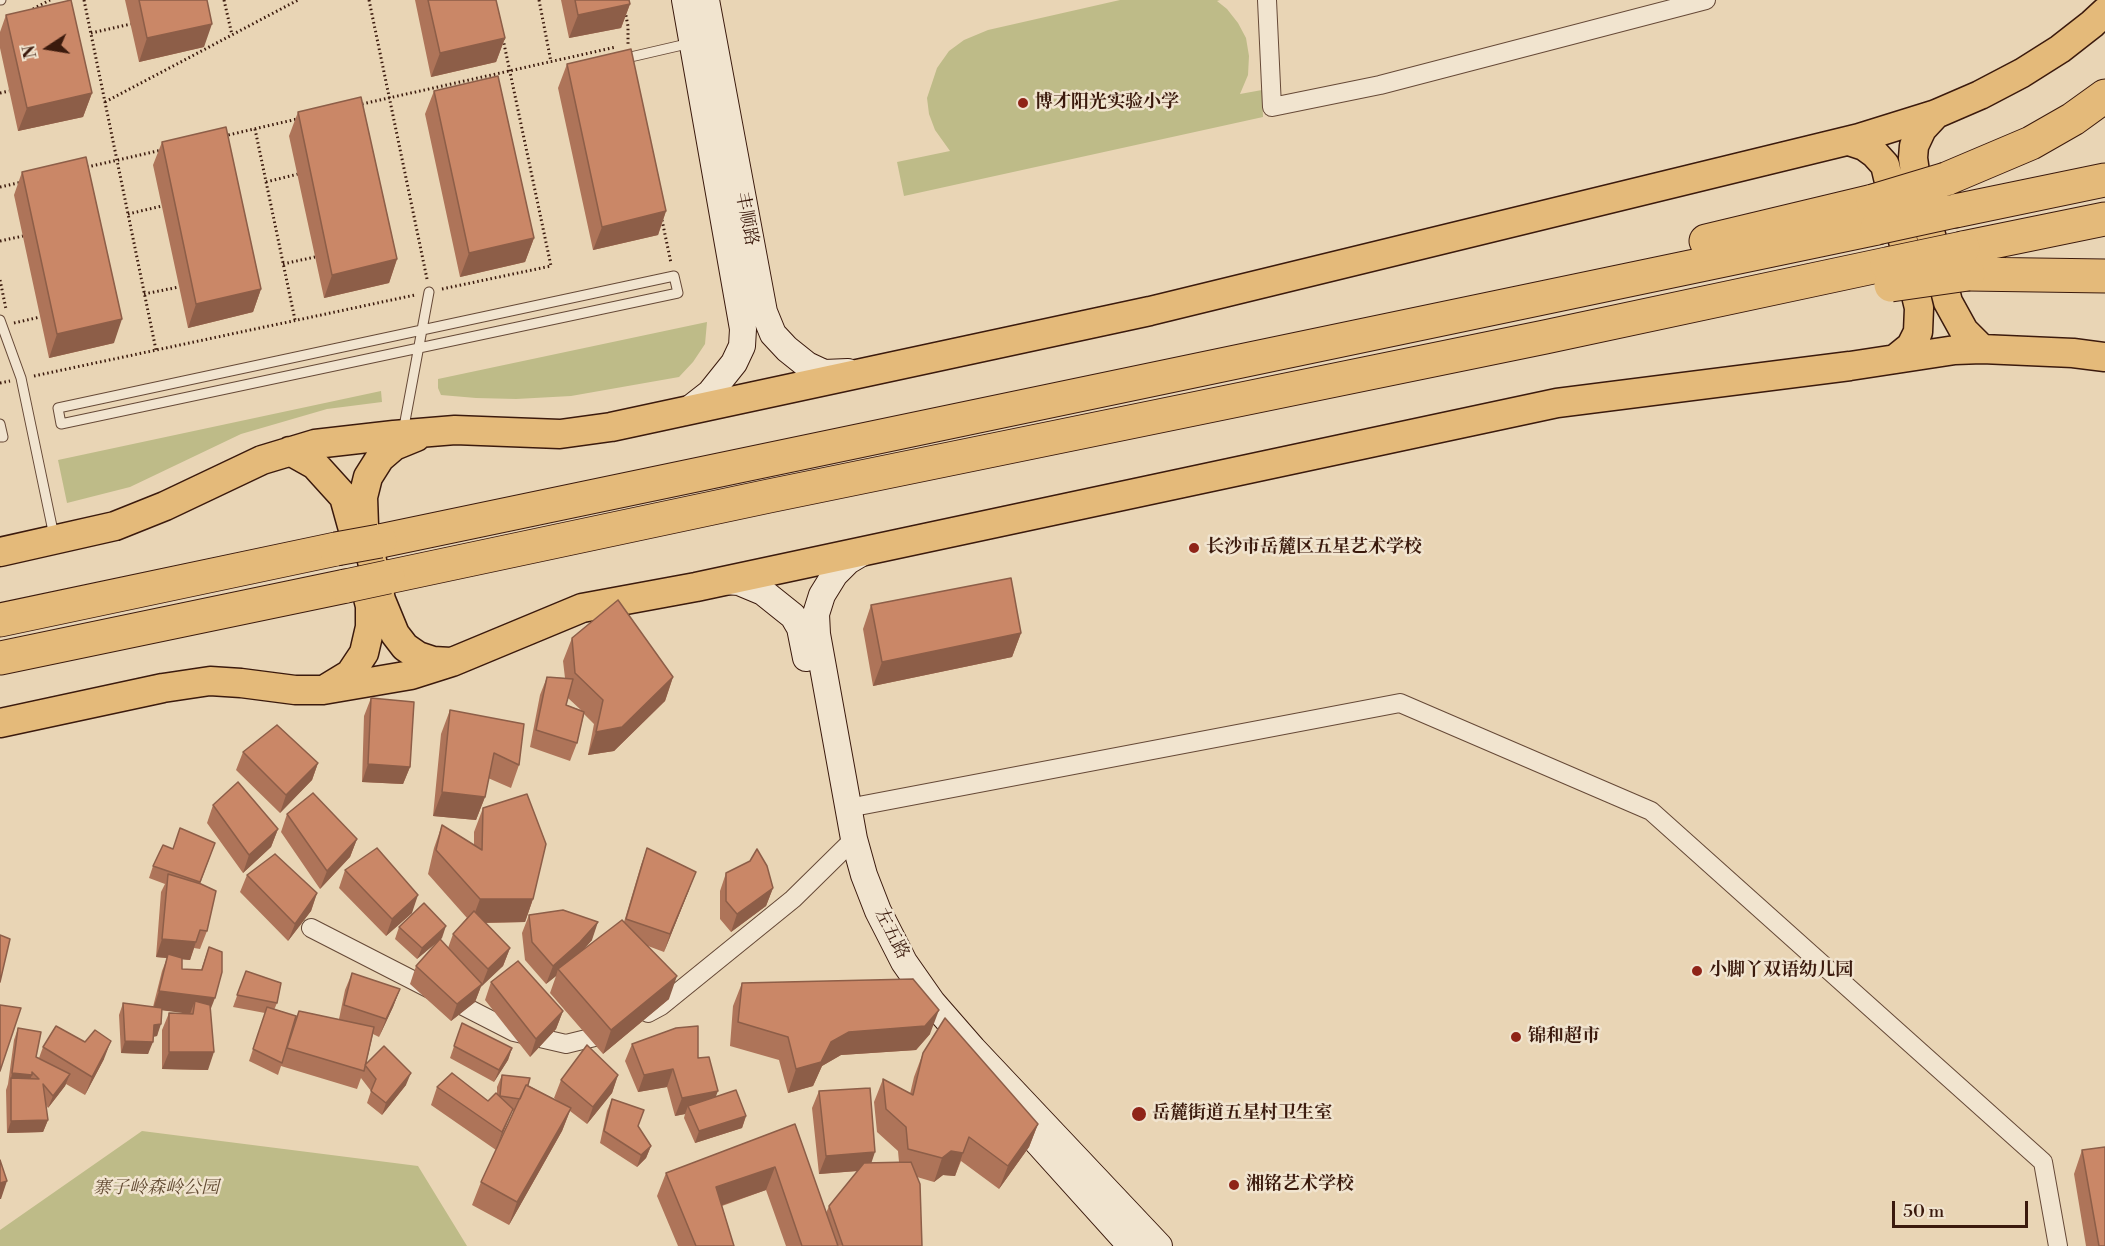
<!DOCTYPE html>
<meta charset="utf-8">
<style>
body{margin:0}
#map{position:relative;width:2105px;height:1246px;overflow:hidden;background:#e9d5b5;font-family:"Libre Bodoni",serif}
canvas{display:block}
.north{position:absolute;left:18px;top:18px;width:60px;height:60px;-webkit-text-stroke:4px #f1e4cf;paint-order:stroke;rotate:258deg;font-size:16px;font-weight:700;line-height:24px;text-align:center;color:#3b1a0d}
.north::after{content:'';display:block;margin:auto;width:21px;height:27px;background:#3b1a0d;clip-path:polygon(50% 0,100% 100%,50% 72%,0 100%)}
.scale{position:absolute;left:1892px;top:1201px;width:136px;height:27px;box-sizing:border-box;border:3px solid #3b1a0d;border-top:0;padding-left:8px;font-size:18px;line-height:21px;white-space:nowrap;color:#3b1a0d;-webkit-text-stroke:4px #f1e4cf;paint-order:stroke}
</style>
<div id="map">
<canvas width="2105" height="1246"></canvas>
<div class="north">N</div>
<div class="scale">50 m</div>
</div>
<script>
const c = document.querySelector('canvas').getContext('2d');
c.lineJoin = 'round';
function fill(path, color) {
  c.fillStyle = color;
  c.fill(path, 'evenodd');
}
function shape(rows) {
  const path = new Path2D();
  for (const r of rows) {
    path.moveTo(r[0], r[1]);
    for (let i = 2; i < r.length; i += 2) path.lineTo(r[i], r[i + 1]);
  }
  return path;
}
function stroke(path, color, width, dash) {
  c.strokeStyle = color;
  c.lineWidth = width;
  c.lineCap = dash ? 'butt' : 'round';
  c.setLineDash(dash || []);
  c.stroke(path);
}
function write(font, color, halo, rows, align = 'center') {
  c.font = font + ' "Libre Bodoni","Noto Serif SC",serif';
  c.lineWidth = 5;
  c.setLineDash([]);
  c.textBaseline = 'middle';
  c.strokeStyle = halo;
  c.fillStyle = color;
  for (const [text, x, y, turn = 0] of rows) {
    c.save();
    c.translate(x, y);
    c.rotate((+turn || 0) * Math.PI / 180);
    c.textAlign = isNaN(turn) ? turn : align;
    if (halo) c.strokeText(text, 0, 0);
    c.fillText(text, 0, 0);
    c.restore();
  }
}
fill(shape([
 [1120,0,1220,0,1217,1,1227,9,1238,23,1246,38,1249,56,1248,75,1240,94,1262,90,1263,117,904,196,897,162,950,151,935,130,929,114,927,98,937,68,949,51,964,40,988,30],
 [707,322,705,344,693,362,679,377,571,396,516,399,476,398,441,395,438,388,438,379],
 [381,391,382,402,327,409,241,434,130,487,67,503,58,460],
 [142,1131,418,1166,467,1246,0,1246,0,1230]
]), '#bebb88');
const lane = shape([
 [0,0,1,0],
 [622,59,691,43],
 [674,276,678,293,61,424,58,408,674,276],
 [0,320,21,378,54,536],
 [0,424,3,437,0,437],
 [403,432,429,292]
]);
const street = shape([
 [1267,0,1272,107,1380,85,1706,0],
 [848,808,1400,703,1651,811,2043,1162,2058,1246],
 [311,928,514,1032,566,1044,611,1033],
 [648,1013,661,1006,793,899,854,839]
]);
const secondary = shape([
 [685,0,743,329,742,346,734,363,710,393,687,411],
 [706,0,764,312,773,334,787,349,807,365,824,373,848,372],
 [865,551,848,561,835,574,822,595,816,614,817,634,854,839,864,875,878,911,904,962,932,1002,973,1049,1159,1246],
 [725,581,739,582,763,592,793,616,800,628,806,658],
 [1021,1124,1131,1246]
]);
const primary = shape([
 [1936,114,1922,129,1914,146,1913,158,1915,172,1948,302,1964,331,1982,349],
 [1849,141,1864,146,1875,154,1885,165,1919,308,1918,332,1911,346,1895,359],
 [416,437,394,446,380,458,368,477,363,497,364,526,381,600,395,634,405,647,418,656,433,661,451,662],
 [290,451,315,465,344,497,354,533],
 [0,552,115,526,165,506,262,460,315,444,394,435,455,430,560,434,611,427,1150,311,1859,138,1936,114,1980,95,2022,73,2060,49,2092,24,2105,12],
 [327,688,350,674,364,653,370,627,370,606,366,590],
 [0,723,163,688,210,681,241,683,295,690,323,690,411,675,452,662,582,608,696,587,1557,403,1850,366,1955,350,1982,349,2073,353,2105,357]
]);
const highway = shape([
 [1946,179,2031,143,2073,119,2105,96],
 [1955,211,2105,180],
 [1706,241,1873,201],
 [1963,248,2105,219],
 [1968,274,2105,276],
 [380,541,1877,228],
 [388,577,769,496,1545,337,1887,264],
 [0,620,336,549],
 [0,658,346,586]
]);
stroke(lane, '#664937', 11);
stroke(street, '#664937', 20);
stroke(secondary, '#3b1a0d', 28);
stroke(primary, '#3b1a0d', 31);
stroke(highway, '#3b1a0d', 35);
stroke(shape([
 [84,0,156,350],
 [224,0,232,35],
 [369,0,427,279],
 [539,0,551,62],
 [33,9,50,0],
 [625,11,628,26,628,46],
 [91,33,131,24],
 [0,93,9,91],
 [105,102,298,0],
 [362,104,616,47],
 [255,129,295,320],
 [224,136,297,119],
 [87,167,162,150],
 [266,182,298,174],
 [0,187,22,182],
 [128,214,162,206],
 [662,220,671,263],
 [0,241,23,236],
 [283,264,315,257],
 [0,280,6,309],
 [442,289,551,266,503,39],
 [144,294,179,287],
 [14,323,40,317],
 [34,376,415,295],
 [0,383,10,381]
]), '#3b1a0d', 3, [1.5, 3]);
stroke(lane, '#f1e4cf', 9);
stroke(street, '#f1e4cf', 18);
stroke(secondary, '#f1e4cf', 26);
stroke(primary, '#e4ba7a', 28);
stroke(highway, '#e4ba7a', 33);
const highwayBridge = shape([
 [1873,201,1946,179],
 [1877,228,1955,211],
 [1887,264,1963,248],
 [1891,285,1968,274],
 [336,549,380,541],
 [346,586,388,577]
]);
stroke(highwayBridge, '#3b1a0d', 35, []);
stroke(highwayBridge, '#e4ba7a', 33);
fill(shape([
 [125,0,207,0,204,47,139,62],
 [415,0,496,0,505,38,496,62,431,77],
 [561,0,629,0,630,4,621,28,569,38],
 [6,15,92,93,83,117,18,131,0,48,0,32],
 [567,64,666,211,658,235,593,250,558,88],
 [434,91,534,238,525,262,460,277,425,114],
 [298,112,397,259,389,283,324,298,289,136],
 [162,142,261,289,253,312,188,328,153,165],
 [22,172,114,343,49,358,14,195],
 [871,605,1021,633,1012,657,873,686,863,629],
 [572,638,673,677,665,701,614,751,588,755,594,724,584,714,577,743,570,761,530,747,540,695,547,677,565,678,563,661],
 [568,698,581,710,566,705],
 [371,698,410,767,403,784,362,782,364,716],
 [450,710,519,765,511,788,488,778,485,797,476,820,433,816,441,734],
 [243,752,318,763,312,780,280,813,236,770],
 [213,805,278,829,271,847,243,873,207,823],
 [483,808,533,899,525,922,485,923,510,948,503,966,481,986,475,1002,451,1021,410,984,416,966,438,941,417,959,395,939,399,927,442,938,440,939,448,948,453,934,467,918,428,874,434,848,442,825,474,845,474,832],
 [287,814,357,839,350,857,320,889,281,832],
 [215,843,200,884,207,931,200,949,194,948,190,960,182,959,182,969,201,970,209,947,210,1010,208,1070,162,1069,162,1030,169,1013,190,1013,162,1010,157,1036,153,1037,148,1054,121,1053,119,1015,123,1003,153,1007,162,971,167,958,156,957,161,892,165,884,149,878,153,866,173,849],
 [647,848,689,890,664,952,648,946,669,999,603,1054,550,993,556,976,546,984,525,960,522,933,529,915,592,940,583,950,624,922,641,865],
 [345,870,412,913,386,936,339,888],
 [726,873,773,888,766,906,731,932,720,919,720,891],
 [247,875,317,893,311,911,288,941,240,892],
 [246,971,277,1003,274,1010,296,1016,339,1019,345,990,352,973,400,989,393,1007,379,1037,373,1034,366,1064,406,1085,382,1115,367,1103,371,1091,361,1078,357,1089,281,1066,278,1075,249,1061,265,1013,233,1007],
 [491,982,563,1011,556,1029,530,1057,485,1000],
 [742,983,930,1034,916,1050,841,1055,822,1066,813,1086,788,1093,779,1060,730,1046,733,1006],
 [462,1023,512,1048,508,1060,494,1082,450,1058],
 [18,1028,36,1057,39,1058,43,1047,104,1059,85,1095,66,1084,65,1086,48,1108,46,1105,48,1120,43,1132,7,1133,6,1090,8,1084,14,1040],
 [632,1044,698,1058,716,1097,746,1116,742,1128,695,1143,684,1118,685,1114,675,1116,667,1087,638,1092,625,1061],
 [923,1053,1038,1124,1029,1147,999,1189,961,1161,955,1176,943,1175,934,1182,917,1177,922,1246,786,1246,766,1190,722,1206,734,1246,678,1246,657,1196,666,1173,795,1124,826,1213,829,1206,858,1171,819,1174,812,1108,819,1091,871,1163,899,1162,898,1151,877,1132,874,1102,883,1079,910,1094,914,1077],
 [502,1075,528,1085,559,1102,554,1098,561,1080,618,1075,612,1093,587,1124,570,1111,562,1131,509,1225,472,1205,481,1182,514,1111,512,1110,496,1150,431,1105,437,1087,488,1101,497,1094,497,1087],
 [612,1099,638,1126,651,1146,646,1158,637,1167,600,1143,607,1111],
 [2082,1150,2105,1246,2086,1246,2074,1174]
]), '#ae7459');
fill(shape([
 [630,4,621,28,569,38,578,15],
 [212,24,204,47,139,62,147,38],
 [505,38,496,62,431,77,440,53],
 [92,93,83,117,18,131,27,108],
 [666,211,658,235,593,250,602,227],
 [534,238,525,262,460,277,469,253],
 [397,259,389,283,324,298,332,275],
 [261,289,253,312,188,328,196,304],
 [122,319,114,343,49,358,57,334],
 [1021,633,1012,657,873,686,882,662],
 [673,677,665,701,614,751,588,755,596,732],
 [318,763,312,780,280,813,286,795],
 [368,764,410,767,403,784,362,782],
 [442,792,485,797,476,820,433,816],
 [278,829,271,847,243,873,249,855],
 [357,839,350,857,320,889,327,871],
 [696,872,689,890,664,952,670,934],
 [773,888,766,906,731,932,737,914],
 [317,893,311,911,288,941,295,924],
 [418,895,412,913,386,936,392,919],
 [480,899,533,899,525,922,471,923],
 [598,922,592,940,574,960,558,969,556,976,546,984,553,966],
 [446,926,442,938,417,959,422,948],
 [162,939,196,942,190,960,167,958,168,954,167,958,156,957],
 [510,948,503,966,481,987,488,969],
 [677,976,669,999,603,1054,611,1030],
 [482,984,475,1002,451,1021,457,1004],
 [400,989,393,1007,379,1037,386,1019],
 [159,991,215,998,208,1016,195,1001,190,1014,153,1009],
 [939,1010,930,1034,916,1050,841,1055,822,1066,813,1086,788,1093,796,1069,831,1042,849,1032],
 [563,1011,556,1029,530,1057,536,1039],
 [161,1024,157,1036,150,1037,154,1025],
 [111,1041,104,1059,85,1095,92,1077],
 [125,1041,153,1042,148,1054,121,1053],
 [512,1048,508,1060,494,1082,499,1070],
 [169,1052,214,1052,208,1070,162,1069],
 [673,1069,667,1087,638,1092,644,1075],
 [12,1073,32,1075,27,1087,11,1079],
 [411,1073,406,1085,382,1115,386,1103],
 [70,1074,65,1086,48,1108,53,1096],
 [618,1075,612,1093,587,1124,593,1107],
 [718,1091,711,1109,688,1106,685,1114,675,1116,682,1098],
 [571,1108,562,1131,509,1225,517,1202],
 [513,1109,506,1126,496,1150,502,1132],
 [746,1116,742,1128,695,1143,699,1131],
 [48,1120,43,1132,7,1133,11,1121],
 [1038,1124,1029,1147,999,1189,1008,1166],
 [651,1146,646,1158,637,1167,641,1155],
 [951,1151,963,1153,955,1176,943,1175,934,1182,942,1158],
 [875,1152,869,1170,819,1174,826,1156],
 [775,1167,766,1190,708,1210,716,1187],
 [7,1181,1,1199,0,1199,0,1183]
]), '#8d5e48');
const building = shape([
 [71,0,92,93,27,108,6,15,71,0],
 [139,0,207,0,212,24,147,38,139,0],
 [428,0,496,0,505,38,440,53,428,0],
 [575,0,629,0,630,4,578,15,575,0],
 [631,49,666,211,602,227,567,64,631,49],
 [498,76,534,238,469,253,434,91,498,76],
 [361,97,397,259,332,275,298,112,361,97],
 [226,127,261,289,196,304,162,142,226,127],
 [86,157,122,319,57,334,22,172,86,157],
 [1011,578,1021,633,882,662,871,605,1011,578],
 [618,600,673,677,622,727,596,732,603,700,575,673,572,638,618,600],
 [547,677,573,679,566,705,584,712,577,743,536,730,547,677],
 [371,698,414,702,410,767,368,764,371,698],
 [450,710,524,724,519,765,494,753,485,797,442,792,450,710],
 [277,725,318,763,286,795,243,752,277,725],
 [238,782,278,829,249,855,213,805,238,782],
 [313,793,357,839,327,871,287,814,313,793],
 [527,794,546,844,533,899,480,899,436,850,442,825,482,850,483,808,527,794],
 [180,828,215,843,200,882,153,866,163,845,173,849,180,828],
 [377,848,418,895,392,919,345,870,377,848],
 [647,848,696,872,670,934,626,919,647,848],
 [757,849,767,866,773,888,737,914,726,901,726,873,750,861,757,849],
 [275,854,317,893,295,924,247,875,275,854],
 [168,874,201,884,216,891,207,931,200,930,196,942,162,939,168,874],
 [424,903,446,926,422,948,399,927,424,903],
 [563,910,598,922,580,942,553,966,532,942,529,915,563,910],
 [474,911,510,948,488,969,453,934,474,911],
 [622,920,677,976,611,1030,558,969,622,920],
 [0,935,10,939,0,982,0,935],
 [440,939,482,984,457,1004,416,966,440,939],
 [209,947,222,952,222,972,215,998,159,991,168,954,182,958,182,969,202,970,209,947],
 [518,961,563,1011,536,1039,491,982,518,961],
 [246,971,281,983,277,1003,237,995,246,971],
 [352,973,400,989,386,1019,344,1005,352,973],
 [913,979,939,1010,925,1026,849,1032,831,1042,821,1062,796,1069,788,1037,738,1022,742,983,913,979],
 [195,1001,210,1005,214,1052,169,1052,169,1013,193,1014,195,1001],
 [123,1003,162,1008,161,1024,154,1025,153,1042,125,1041,123,1003],
 [0,1005,21,1008,0,1071,0,1005],
 [267,1007,296,1016,282,1063,253,1049,267,1007],
 [299,1011,374,1027,364,1071,287,1048,299,1011],
 [945,1018,1038,1124,1008,1166,969,1137,963,1153,951,1151,942,1158,908,1149,906,1127,886,1109,883,1079,913,1095,923,1053,945,1018],
 [462,1023,512,1048,499,1070,454,1046,462,1023],
 [56,1026,85,1042,95,1030,111,1041,92,1077,43,1047,56,1026],
 [698,1026,698,1058,709,1057,718,1091,682,1098,673,1069,644,1075,632,1044,676,1028,698,1026],
 [18,1028,41,1032,36,1057,70,1074,53,1096,43,1084,48,1120,11,1121,11,1078,39,1079,32,1072,32,1075,12,1073,18,1028],
 [587,1045,618,1075,593,1107,561,1080,587,1045],
 [384,1046,411,1073,386,1103,371,1091,376,1079,365,1065,384,1046],
 [452,1073,488,1101,496,1093,513,1109,502,1132,437,1087,452,1073],
 [502,1075,530,1078,528,1085,526,1085,520,1099,500,1096,502,1075],
 [526,1085,571,1108,517,1202,481,1182,526,1085],
 [870,1088,875,1152,826,1156,819,1091,870,1088],
 [736,1090,746,1116,699,1131,688,1106,736,1090],
 [612,1099,644,1110,638,1126,651,1146,641,1155,604,1131,612,1099],
 [795,1124,838,1246,802,1246,775,1167,716,1187,734,1246,696,1246,666,1173,795,1124],
 [2105,1147,2105,1246,2099,1246,2082,1150,2105,1147],
 [0,1160,7,1181,0,1183,0,1160],
 [911,1162,920,1184,922,1246,843,1246,829,1206,864,1163,911,1162]
]);
fill(building, '#ca8767');
stroke(building, '#8d5e48', 1.5);
for (const [x, y, r, color] of [
 [1023,103,6,"#8f2418"],
 [1194,548,6,"#8f2418"],
 [1697,971,6,"#8f2418"],
 [1516,1037,6,"#8f2418"],
 [1139,1114,8,"#8f2418"],
 [1234,1185,6,"#8f2418"]
]) {
  const dot = new Path2D();
  dot.arc(x, y, r, 0, 2 * Math.PI);
  c.fillStyle = color;
  c.fill(dot);
  stroke(dot, '#f1e4cf', 2);
}
write('bold 18px', '#3b1a0d', '#f1e4cf', [
 ["博才阳光实验小学",1035,103],
 ["长沙市岳麓区五星艺术学校",1206,548],
 ["小脚丫双语幼儿园",1709,971],
 ["锦和超市",1528,1037],
 ["岳麓街道五星村卫生室",1152,1114],
 ["湘铭艺术学校",1246,1185]
], 'left');
write('18px', '#3b1a0d', '#f1e4cf', [
 ["丰顺路",746,219,79],
 ["左五路",891,934,63]
]);
write('italic 18px', '#624a32', '#f1e4cf', [
 ["寨子岭森岭公园",156,1189]
]);
</script>
